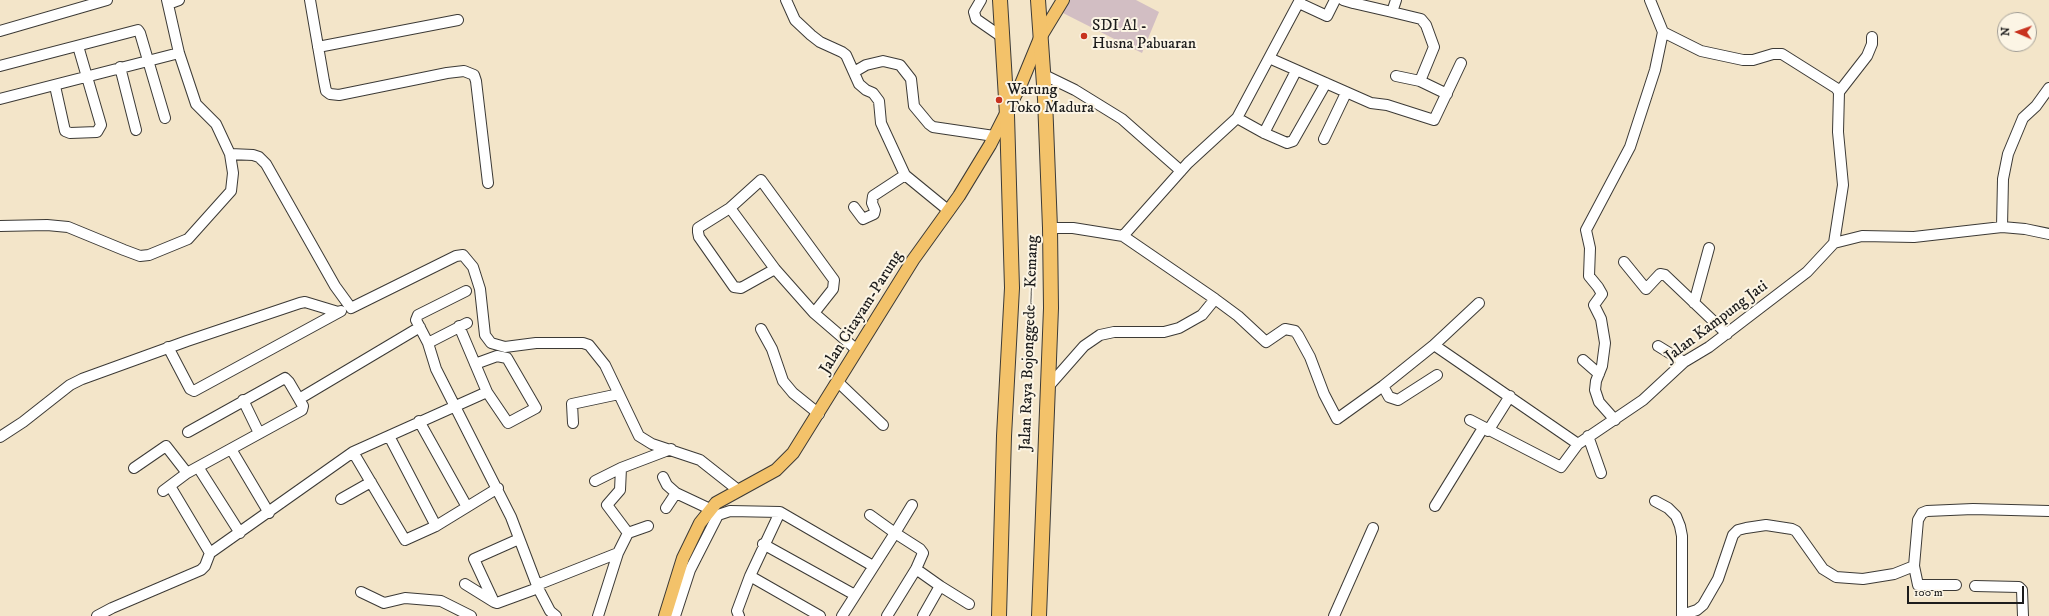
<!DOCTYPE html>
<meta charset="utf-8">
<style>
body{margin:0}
#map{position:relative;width:2049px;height:616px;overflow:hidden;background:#f3e5c9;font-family:"IM FELL DW Pica",serif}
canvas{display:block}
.north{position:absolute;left:1997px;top:12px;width:40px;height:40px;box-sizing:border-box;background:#fcf5e5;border:1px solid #a29e95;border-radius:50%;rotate:272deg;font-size:11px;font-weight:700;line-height:16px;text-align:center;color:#1c1c1c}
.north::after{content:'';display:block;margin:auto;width:14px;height:18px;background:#c8321e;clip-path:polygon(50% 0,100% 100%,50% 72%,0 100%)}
.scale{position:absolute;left:1907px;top:586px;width:117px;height:18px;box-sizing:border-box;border:2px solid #1c1c1c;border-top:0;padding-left:5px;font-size:12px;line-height:14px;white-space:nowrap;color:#1c1c1c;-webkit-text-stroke:3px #fcf5e5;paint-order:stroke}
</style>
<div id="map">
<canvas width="2049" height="616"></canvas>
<div class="north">N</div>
<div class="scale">100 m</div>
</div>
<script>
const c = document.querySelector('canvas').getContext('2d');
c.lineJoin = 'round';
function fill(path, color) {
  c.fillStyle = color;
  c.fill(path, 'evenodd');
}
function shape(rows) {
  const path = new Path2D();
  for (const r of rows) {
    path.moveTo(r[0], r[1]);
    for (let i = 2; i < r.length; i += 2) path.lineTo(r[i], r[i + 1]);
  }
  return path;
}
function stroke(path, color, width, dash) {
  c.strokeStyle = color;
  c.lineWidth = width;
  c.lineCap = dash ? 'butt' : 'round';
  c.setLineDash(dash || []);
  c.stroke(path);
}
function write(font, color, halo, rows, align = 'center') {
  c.font = font + ' "IM FELL DW Pica",serif';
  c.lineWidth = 4;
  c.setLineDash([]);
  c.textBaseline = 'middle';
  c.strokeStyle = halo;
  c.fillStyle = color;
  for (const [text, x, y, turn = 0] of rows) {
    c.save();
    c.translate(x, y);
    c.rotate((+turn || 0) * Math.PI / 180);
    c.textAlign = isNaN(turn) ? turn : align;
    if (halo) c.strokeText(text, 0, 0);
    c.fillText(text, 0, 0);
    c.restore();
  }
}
fill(shape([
 [1068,0,1136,0,1159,12,1142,53,1061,12]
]), '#d2bec3');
const minor = shape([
 [310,0,324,81,326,91,330,94,339,95,447,73,464,71,474,75,476,81,488,183],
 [786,0,795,20,811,35,820,42,842,52,846,55,859,84,866,90,873,93,879,101,881,123,905,175,949,211],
 [981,0,974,12,976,19,1002,37],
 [1300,0,1269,58,1371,103,1387,105,1434,120,1461,63],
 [1343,0,1353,3],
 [1354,0,1353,3,1392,12,1396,0],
 [1650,0,1663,32],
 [1299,3,1327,16,1335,0],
 [168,4,179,0],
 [1392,12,1421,19,1426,25,1434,47,1420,81],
 [0,31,107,0],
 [318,47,458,20],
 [1269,58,1237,118,1264,133,1287,143,1293,141,1326,83],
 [0,66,138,30,140,33,165,118],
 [120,67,136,130],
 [854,72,866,65,883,61,900,65,911,79,914,106,929,124,933,127,994,136],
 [1042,74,1075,90,1122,119,1181,171],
 [1396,76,1420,81,1447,94],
 [55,86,65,131,70,133,97,132,101,125,78,46],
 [1839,92,1867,56,1872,44,1872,37],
 [0,99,179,53],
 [1264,133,1296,71],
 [1324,139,1346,93],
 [230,154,253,155,259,157,266,164,335,286,351,308,456,256,463,255,473,267,480,289,485,335,491,343,505,347,536,343,583,343,589,345,605,365,639,436,652,444,700,460,738,490],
 [854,207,863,219,874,214,875,210,872,203,873,196,905,175],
 [730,208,775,269,814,313,857,350],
 [0,226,47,225,68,227,124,250,140,256,149,255,188,239,231,191,233,173,230,154,216,124,196,104,179,53,167,0],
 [2002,227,2003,179,2008,154,2023,118,2036,106,2049,88],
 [1050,228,1073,228,1123,236,1215,299,1238,316,1266,342,1285,329,1295,331,1298,335,1310,357,1324,394,1337,419,1383,386,1434,345,1479,303],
 [1123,236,1188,163,1237,118],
 [1624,262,1646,289,1660,274,1665,275,1727,334],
 [775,269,741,288,734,287,699,237,698,232,698,228,730,208,761,180,834,280,833,289,814,313],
 [466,291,418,315,416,320,428,343,436,369,511,517,538,588,550,611,556,616],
 [1694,303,1709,248],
 [761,329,772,349,783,381,793,393,819,414],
 [428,343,467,323],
 [1434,345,1578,444],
 [1658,346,1684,362],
 [168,347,190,389,194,391,341,311],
 [1583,360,1599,374],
 [475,364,497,356,507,358,536,408,508,423,487,392],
 [838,382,883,425],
 [1383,386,1389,397,1398,400,1437,375],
 [1048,387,1084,346,1100,335,1114,332,1164,332,1179,328,1202,315,1215,299],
 [243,400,259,433],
 [1470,420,1561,467,1578,444,1643,400,1684,362,1709,347,1807,272,1834,243,1862,236,1914,237,2002,227,2025,229,2049,234],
 [1615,420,1599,402,1595,390,1596,381,1602,366,1605,343,1601,319,1594,305,1602,294,1598,287,1589,276,1590,248,1586,230,1630,147,1655,70,1663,32,1701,51,1743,60,1753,60,1773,54,1782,54,1836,88,1839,92,1838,132,1843,185,1834,243],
 [419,421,467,507],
 [573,423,572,404,619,394],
 [1488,431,1510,396],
 [188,432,285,378,289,382,299,399],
 [389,436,436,526],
 [1588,436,1601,473],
 [0,437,23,422,70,385,82,379,187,341,300,303,305,302,338,312],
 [231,449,269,513],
 [353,452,405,540,436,526,498,488],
 [198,467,240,533],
 [134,468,166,446,187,473],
 [663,477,667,485,676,493],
 [595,481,621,468],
 [170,486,210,553],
 [163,491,187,473,302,410,303,406,299,399,420,327],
 [341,499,371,482],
 [1655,501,1668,508,1676,516,1680,526,1682,536,1682,615,1697,610,1703,605,1718,579,1733,535,1738,530,1746,528,1766,525,1792,529,1796,531,1823,569,1836,577,1863,579,1894,574,1914,566,1918,520,1922,513,1927,511,1973,509,2049,511],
 [1435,506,1483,428],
 [666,508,676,493,710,509],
 [870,515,895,533,912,505],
 [628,533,607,505,620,490,621,468,671,449],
 [763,544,855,595],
 [1914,566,1918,585,1956,585],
 [916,569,940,586,923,616],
 [750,576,820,616],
 [465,584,494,602,474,559,519,539],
 [537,585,618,553],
 [940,586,969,604],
 [1975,586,2019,587,2022,590,2023,616],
 [361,592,384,603,405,598,441,601,471,616],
 [494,602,497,603,538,588],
 [97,616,112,608,201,570,205,566,210,553,353,452,487,392,459,326],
 [598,616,618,553,628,533,648,526],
 [675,616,690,570,718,515,730,511,780,512],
 [739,616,737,611,750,576,780,512,873,566],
 [842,616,895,533,920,549,923,553,916,569,887,616],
 [1334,616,1373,528]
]);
const major = shape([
 [665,616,683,558,700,523,716,503,776,470,793,453,913,260,959,196,990,145,1021,84,1040,38,1063,0]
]);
const highway = shape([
 [1038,0,1045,99,1050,228,1051,308,1039,616],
 [999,616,1004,436,1012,288,1007,115,1000,0]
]);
stroke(minor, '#3c3a36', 12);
stroke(major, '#3c3a36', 14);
stroke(highway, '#3c3a36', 16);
stroke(minor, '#fff', 10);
stroke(major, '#f3c26a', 12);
stroke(highway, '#f3c26a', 14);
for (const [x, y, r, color] of [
 [1084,36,4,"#c8321e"],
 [999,100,4,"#c8321e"]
]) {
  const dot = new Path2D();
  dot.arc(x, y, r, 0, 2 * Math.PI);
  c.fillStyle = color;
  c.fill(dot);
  stroke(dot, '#fcf5e5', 1.5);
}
write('16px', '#1c1c1c', '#fcf5e5', [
 ["SDI Al -",1092,27],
 ["Husna Pabuaran",1092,45],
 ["Warung",1007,91],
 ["Toko Madura",1007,109]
], 'left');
write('16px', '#1c1c1c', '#fcf5e5', [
 ["Jalan Citayam-Parung",862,313,-58],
 ["Jalan Kampung Jati",1717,322,-37],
 ["Jalan Raya Bojonggede—Kemang",1030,343,-88]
]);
</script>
